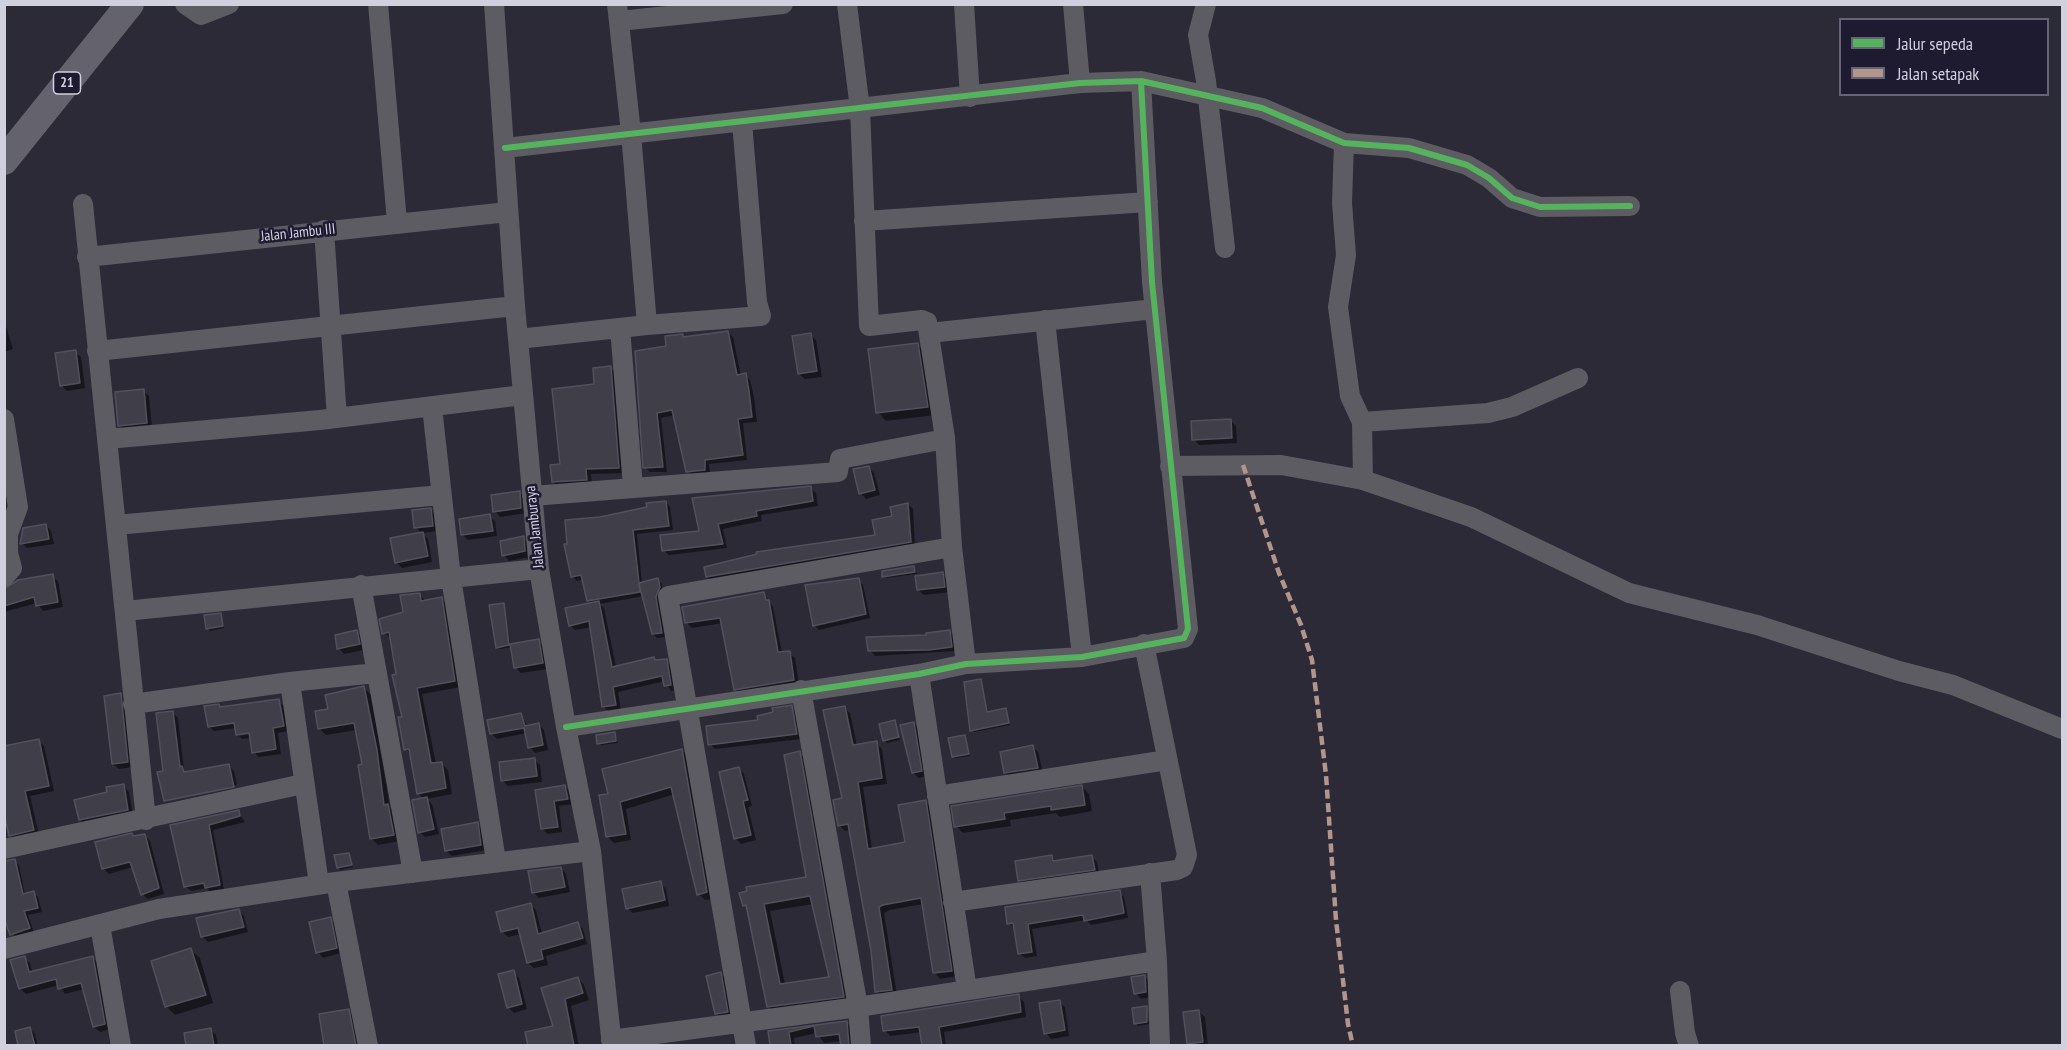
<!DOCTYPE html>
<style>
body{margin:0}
#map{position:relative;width:2067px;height:1050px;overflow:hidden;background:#2c2a37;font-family:"PT Sans Narrow",sans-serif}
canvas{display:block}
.frame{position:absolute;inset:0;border:6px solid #d1d0df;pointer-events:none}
.legend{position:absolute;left:1839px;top:18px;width:210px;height:78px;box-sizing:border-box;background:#1e1b31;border:2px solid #666377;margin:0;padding:8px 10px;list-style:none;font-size:18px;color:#d1d0df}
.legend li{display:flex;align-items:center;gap:12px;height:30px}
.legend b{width:30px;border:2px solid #666377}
</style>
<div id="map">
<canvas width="2067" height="1050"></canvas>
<div class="frame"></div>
<ul class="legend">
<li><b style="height:8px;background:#56b35d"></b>Jalur sepeda</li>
<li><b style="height:8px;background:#b2968c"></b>Jalan setapak</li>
</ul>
</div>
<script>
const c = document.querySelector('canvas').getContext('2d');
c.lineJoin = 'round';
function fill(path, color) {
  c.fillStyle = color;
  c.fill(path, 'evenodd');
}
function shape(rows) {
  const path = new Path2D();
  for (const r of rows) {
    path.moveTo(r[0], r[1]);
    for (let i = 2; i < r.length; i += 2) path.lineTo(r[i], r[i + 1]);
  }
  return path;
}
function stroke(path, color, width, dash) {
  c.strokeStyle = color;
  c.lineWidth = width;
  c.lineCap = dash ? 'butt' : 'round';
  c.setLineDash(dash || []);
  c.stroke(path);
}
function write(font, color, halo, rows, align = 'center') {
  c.font = font + ' "PT Sans Narrow",sans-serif';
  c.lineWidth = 5;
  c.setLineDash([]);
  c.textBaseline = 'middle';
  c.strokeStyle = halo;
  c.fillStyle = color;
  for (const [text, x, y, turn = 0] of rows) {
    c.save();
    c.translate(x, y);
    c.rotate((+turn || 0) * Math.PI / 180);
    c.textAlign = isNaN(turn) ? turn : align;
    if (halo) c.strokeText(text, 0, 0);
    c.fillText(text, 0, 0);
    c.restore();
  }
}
fill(shape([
 [4,320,13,349,4,352],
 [727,332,733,337,741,376,745,375,750,380,754,397,757,422,743,423,747,460,709,464,710,475,693,476,687,471,675,415,661,418,667,472,650,472,645,467,667,348,683,336,685,338],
 [811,335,816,340,822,377,805,379,799,374],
 [918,345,926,354,936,415,886,421,878,412],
 [75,352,81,357,85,388,67,391,61,385],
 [611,368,616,374,624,473,591,474,592,485,559,487,553,482,596,385],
 [143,391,149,396,152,428,125,431,119,425],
 [1230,420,1236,426,1237,443,1199,445,1194,439],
 [868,467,874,473,880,495,866,499,861,493],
 [810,488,816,493,818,506,761,515,762,521,723,529,727,548,669,555,663,550,701,532,694,499],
 [519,492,525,498,526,513,500,517,495,511],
 [666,502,670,507,673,530,637,534,642,584,658,580,662,584,666,637,657,638,653,634,644,596,599,604,604,608,616,667,654,658,657,662,666,660,672,666,676,690,671,691,665,681,618,692,621,710,609,712,603,706,592,627,575,630,570,625,592,604,589,601,584,579,577,581,573,577,600,519],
 [908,504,913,509,915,546,712,581,707,577,877,536],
 [431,510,436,515,438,531,421,533,416,527],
 [489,516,495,521,497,536,468,540,463,535,461,520],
 [46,525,51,531,54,544,27,548,22,543],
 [423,534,428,539,432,562,402,568,396,562],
 [523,538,529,544,530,557,509,561,504,555],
 [914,567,917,574,886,578,884,576],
 [942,574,948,580,950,592,924,595,918,590],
 [52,576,58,581,63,607,43,611,37,603,4,612,4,589],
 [858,580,863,585,870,618,819,630,814,625],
 [764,593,773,607,782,653,789,653,795,658,799,685,740,694,735,689,723,623,692,628,686,622],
 [419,595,426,601,441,598,448,605,461,687,422,694,436,764,441,763,448,770,452,794,427,799,432,804,439,834,425,837,419,832,424,799,418,793,411,755,406,749,392,639,384,633],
 [503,605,511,646,538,641,544,647,548,669,521,673,516,668,512,647,500,649,497,647],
 [220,615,224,628,210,631,208,628],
 [949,631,954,636,956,651,875,656,870,650],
 [356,632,362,637,364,650,344,654,339,648],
 [981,681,988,713,1005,710,1010,725,974,732,972,730],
 [364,688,371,695,390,808,395,813,400,841,378,845,371,838,364,766,357,730,326,735,319,728,330,710],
 [120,695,126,700,133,767,119,769,113,764],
 [278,701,284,706,288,731,278,733,281,754,259,757,253,752,251,738,242,739,237,734,236,728,214,731,209,726,221,708],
 [256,730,257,733,239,736,239,733],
 [791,707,797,712,801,739,715,749,710,744],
 [844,708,850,713,857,746,876,743,882,749,887,784,863,787,872,850,907,843,926,802,931,807,957,976,940,979,935,973,923,904,890,910,884,913,897,995,882,997,877,992,873,951,851,830,845,831,839,825,843,799],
 [172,712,178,718,184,770,187,773,228,765,234,771,237,785,167,800,167,803,237,788,238,792,171,807,166,801,159,773,165,772],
 [521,714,528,727,538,724,544,730,548,750,535,753,530,747,527,733,497,739,492,734],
 [894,722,900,740,887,743,885,740],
 [914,723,919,729,926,776,919,778,913,773],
 [614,733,618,743,601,745,599,743],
 [965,737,970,756,955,758,953,756],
 [38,740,44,746,54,791,30,796,39,835,16,840,11,835,7,817,4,818,4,748],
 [1033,747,1038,752,1043,773,1011,778,1005,773],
 [682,750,688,757,713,899,705,900,699,894,675,794,626,809,631,840,614,843,608,837,610,795],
 [799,753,807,761,851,1004,776,1014,768,1006,749,910,744,905,808,878],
 [813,904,831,978,785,984,770,911],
 [534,759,540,765,542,782,508,786,502,780],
 [739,768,744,774,752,806,748,807,756,840,741,844,735,838],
 [124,786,129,792,133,815,86,825,80,820,109,793],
 [565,787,571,792,573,804,559,806,562,832,548,834,542,829,536,791],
 [1082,787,1089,794,1092,811,1060,817,1056,813,1010,820,1011,826,963,833,956,826],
 [238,812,245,822,213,830,224,890,211,893,207,888,191,891,185,886,172,826],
 [477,824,483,830,486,850,452,856,446,850],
 [145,835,150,841,164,894,148,899,142,894,133,867,109,874,103,868,134,838],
 [349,854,353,867,340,870,338,867],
 [1051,856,1056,861,1092,857,1097,862,1099,874,1024,885,1019,880],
 [14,861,19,865,25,895,34,893,38,897,42,912,28,915,34,933,16,939,8,923,4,924,4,862],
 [561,868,566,874,570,892,539,898,533,892],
 [660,883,666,889,669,906,633,913,627,908],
 [1119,892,1124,897,1128,918,1091,925,1086,920,1032,929,1037,956,1025,958,1019,953,1014,928,1009,923],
 [531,905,536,910,542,934,577,924,583,929,587,944,546,956,548,965,534,968,528,963,521,934,508,937,503,932,498,913],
 [239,911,244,916,248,932,208,942,203,937],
 [330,919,336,924,341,953,323,958,318,952],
 [191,950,200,958,213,1003,175,1015,166,1006],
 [24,958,30,963,32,972,93,958,98,963,110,1029,100,1032,94,1027,84,989,65,994,59,985,26,994,20,989,12,961],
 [513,972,519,978,527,1009,514,1013,508,1007],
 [721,974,726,979,733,1017,722,1019,717,1013],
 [1145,977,1150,982,1151,997,1141,999,1136,993],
 [578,978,584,985,589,1000,571,1006,579,1046,530,1046,555,1027,543,989],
 [1018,996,1024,1002,1026,1017,944,1032,946,1046,924,1046,922,1032,890,1036,885,1030],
 [1059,1002,1065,1007,1069,1036,1051,1039,1046,1033],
 [1146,1007,1149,1024,1138,1026,1136,1024],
 [348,1011,357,1020,362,1046,326,1046],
 [1199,1012,1205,1017,1208,1046,1189,1043],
 [846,1022,853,1029,854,1046,842,1046,842,1041,824,1043,817,1033,794,1038,795,1046,771,1046,769,1032],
 [30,1029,35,1034,38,1046,20,1046],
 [210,1029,216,1035,218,1046,188,1046]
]), '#0007');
const building = shape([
 [728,331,737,375,746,373,749,391,752,417,738,419,743,455,705,460,705,470,686,472,672,410,657,413,663,467,643,468,635,351,666,346,665,336,683,334,683,337,728,331],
 [811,333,817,371,798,374,792,336,811,333],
 [918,343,928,407,876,413,868,349,918,343],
 [76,350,80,383,60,386,55,353,76,350],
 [611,366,619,468,586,469,587,480,552,482,550,465,560,464,552,389,594,384,593,368,611,366],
 [144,389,147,423,118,426,115,392,144,389],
 [1231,419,1232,438,1192,440,1191,421,1231,419],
 [869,466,875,490,859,494,853,469,869,466],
 [811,486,813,501,756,511,757,516,718,524,723,544,662,551,660,535,699,531,692,498,811,486],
 [520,491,521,508,493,512,491,495,520,491],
 [666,501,669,526,633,530,639,583,658,578,660,587,656,597,662,633,652,634,639,584,640,592,587,601,581,575,571,577,564,544,567,544,565,520,600,517,647,507,646,503,666,501],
 [908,503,911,542,706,577,704,567,757,554,756,552,875,535,872,520,892,516,890,507,908,503],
 [431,508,433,526,414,528,412,510,431,508],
 [490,514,493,531,461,535,459,519,490,514],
 [46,524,49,539,20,544,23,528,46,524],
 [423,532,428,556,395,563,390,538,423,532],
 [524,536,525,551,502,556,500,541,524,536],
 [914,566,915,572,882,577,882,571,914,566],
 [943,572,945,587,917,590,915,576,943,572],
 [53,574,58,602,36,606,34,597,4,606,4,589,18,580,53,574],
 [859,578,866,614,813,626,805,585,859,578],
 [764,592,766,600,769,600,778,652,790,651,794,680,734,690,720,618,685,623,682,607,764,592],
 [420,593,421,601,442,597,455,681,417,688,431,763,442,762,446,788,417,794,409,749,404,750,398,717,402,717,392,675,396,674,389,632,382,634,379,619,403,612,400,595,420,593],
 [599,601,612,667,654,657,655,660,667,659,671,685,664,686,662,676,613,687,616,705,602,707,589,621,569,626,565,608,599,601],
 [504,603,509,645,496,648,489,605,504,603],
 [221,613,223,626,206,629,204,615,221,613],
 [357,630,360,644,337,649,335,635,357,630],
 [950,630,952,647,929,650,868,651,866,637,926,635,926,633,950,630],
 [539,639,543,663,514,668,510,644,539,639],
 [981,679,987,712,1006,708,1009,723,970,731,964,682,981,679],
 [364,686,377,750,384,805,388,804,394,835,370,839,358,765,362,764,354,723,318,729,315,711,328,709,325,695,364,686],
 [121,693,128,762,112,764,104,696,121,693],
 [279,699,284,726,273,728,276,749,252,753,249,733,236,735,234,723,208,727,204,706,219,704,220,707,279,699],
 [792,705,797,734,708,745,706,726,758,720,757,716,773,712,772,708,792,705],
 [845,706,853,745,877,741,882,778,858,782,868,849,905,842,898,805,926,800,952,971,933,973,921,898,883,905,879,907,892,990,875,992,871,951,848,824,838,826,833,800,842,798,823,710,845,706],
 [173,711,180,767,182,766,184,772,229,764,234,787,164,801,157,772,163,771,156,713,173,711],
 [521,713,525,726,539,723,543,745,528,748,524,728,490,734,487,720,521,713],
 [895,720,899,737,883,741,879,724,895,720],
 [914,722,922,771,912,773,900,725,914,722],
 [615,732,616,741,597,744,596,735,615,732],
 [965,735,969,754,952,757,948,738,965,735],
 [39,739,49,786,25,791,34,830,9,836,4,812,4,746,39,739],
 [1033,745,1038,768,1004,773,1000,752,1033,745],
 [682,749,707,892,697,895,671,787,620,802,626,834,606,837,599,795,608,794,602,769,682,749],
 [800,751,844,997,767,1007,746,905,743,906,739,893,747,891,746,887,806,877,784,755,800,751],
 [810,896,829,977,780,984,764,904,810,896],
 [535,758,537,776,501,781,499,762,535,758],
 [739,767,748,800,743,801,751,835,734,839,719,772,739,767],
 [124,784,128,810,79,820,74,800,107,792,106,787,124,784],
 [565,785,568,799,554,801,558,827,541,829,535,790,565,785],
 [1082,785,1085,805,1051,810,1051,806,1004,813,1005,819,954,827,951,806,1082,785],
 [427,797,434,829,418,833,412,800,427,797],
 [239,810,240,816,209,825,220,885,205,888,204,883,184,887,170,825,239,810],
 [478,822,481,845,445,851,441,829,478,822],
 [132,833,133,836,145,834,159,888,141,895,130,862,102,869,95,842,132,833],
 [349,853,352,865,337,868,334,855,349,853],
 [1052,855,1053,861,1092,855,1095,870,1018,881,1015,861,1052,855],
 [15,859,23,894,34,891,38,908,24,911,30,928,10,935,4,918,4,861,15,859],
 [561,867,565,887,532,893,528,871,561,867],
 [661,881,665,900,626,909,622,889,661,881],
 [1120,890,1124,913,1084,921,1083,915,1028,924,1032,952,1018,954,1013,923,1007,924,1005,907,1120,890],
 [531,903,538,934,578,922,583,938,541,950,543,959,527,963,518,928,501,932,496,912,531,903],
 [239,909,244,927,201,937,196,918,239,909],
 [331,917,337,948,316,953,309,922,331,917],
 [191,948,206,995,165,1007,151,961,191,948],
 [25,956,29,972,93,956,105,1024,93,1027,81,983,58,989,56,979,19,989,10,960,25,956],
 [514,970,522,1004,507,1008,498,974,514,970],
 [721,972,728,1012,715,1014,706,976,721,972],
 [1145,975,1146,992,1134,994,1131,977,1145,975],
 [578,977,583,993,565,999,574,1046,528,1046,525,1032,553,1026,541,988,578,977],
 [1019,994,1021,1012,939,1027,942,1046,922,1046,919,1027,883,1031,881,1016,1019,994],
 [1060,1000,1065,1030,1044,1034,1039,1003,1060,1000],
 [1147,1006,1147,1022,1134,1024,1132,1008,1147,1006],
 [349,1009,356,1046,324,1046,319,1014,349,1009],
 [1199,1010,1203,1042,1187,1044,1183,1012,1199,1010],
 [847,1021,849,1046,841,1046,839,1034,816,1037,814,1026,789,1032,791,1046,770,1046,768,1031,847,1021],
 [30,1027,35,1046,18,1046,15,1031,30,1027],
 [211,1028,214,1046,186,1046,184,1033,211,1028]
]);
fill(building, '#403f49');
stroke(building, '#52505c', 1.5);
stroke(shape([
 [185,4,201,15,229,4],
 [378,4,397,222],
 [494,4,515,306,539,569,566,727,591,851,612,1046],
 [617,4,631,133,647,325],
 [847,4,860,109,869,326,922,320,927,322,945,438,952,547,966,664],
 [964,4,970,97],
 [1073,4,1080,83],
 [1206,4,1198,35,1206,81,1225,248],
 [619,21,783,4],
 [1344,143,1342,203,1346,255,1338,307,1350,396,1362,422,1488,413,1512,407,1578,378],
 [505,148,1080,83,1141,81,1262,108,1344,143,1409,148,1467,165,1489,178,1512,198,1540,207,1630,206],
 [83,204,146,820],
 [864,221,1148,202],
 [324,230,337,418],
 [87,257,508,212],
 [1045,320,1082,657],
 [620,328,633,487],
 [929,333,1155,309],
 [518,339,647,325,761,316,757,302,742,122],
 [97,351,515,306],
 [432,407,451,578,496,861],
 [4,419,18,507,8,534,8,553,12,568,4,577],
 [1362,422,1363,480],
 [107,439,320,420,523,395],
 [1170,466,1281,465,1363,480,1471,517,1629,593,1757,625,1899,671,1953,685,2062,729],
 [532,496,838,472,840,459,945,439],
 [116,525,441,495],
 [361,585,413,873],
 [125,611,539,569],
 [919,674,967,990],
 [290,682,319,884],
 [801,690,858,1007,861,1046],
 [133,704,290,682,376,673],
 [566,727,919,674,966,664,1082,657,1184,638,1188,629,1152,282,1141,81],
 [937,796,1167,760],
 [4,849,303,784],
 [1150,873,1157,961,1160,1046],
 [336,882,368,1046],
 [953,902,1177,870,1183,867,1187,855,1144,644],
 [100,925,121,1046],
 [4,949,159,909,336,882,591,851],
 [1680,991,1685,1033,1689,1046],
 [611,1040,858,1007,1157,961],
 [746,1046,668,596,952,547]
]), '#5c5c62', 20);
stroke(shape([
 [4,161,130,4]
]), '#64636d', 28);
stroke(shape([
 [1243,465,1279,573,1301,625,1312,660,1326,775,1336,920,1348,1024,1353,1046]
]), '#b2968c', 4.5, [9, 4.5]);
stroke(shape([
 [505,148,1080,83,1141,81,1262,108,1344,143,1409,148,1467,165,1489,178,1512,198,1540,207,1630,206],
 [566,727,919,674,966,664,1082,657,1184,638,1188,629,1152,282,1141,81]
]), '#56b35d', 6);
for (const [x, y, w] of [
 [67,83,27]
]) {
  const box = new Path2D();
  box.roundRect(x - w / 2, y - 11, w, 22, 4.5);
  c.fillStyle = '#1e1b31';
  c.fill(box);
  stroke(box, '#d1d0df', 1.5);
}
write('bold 14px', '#d1d0df', null, [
 ["21",67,83]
]);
write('15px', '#d1d0df', '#1e1b31', [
 ["Jalan Jambu III",298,233,-6],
 ["Jalan Jamburaya",535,527,-96]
]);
</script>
